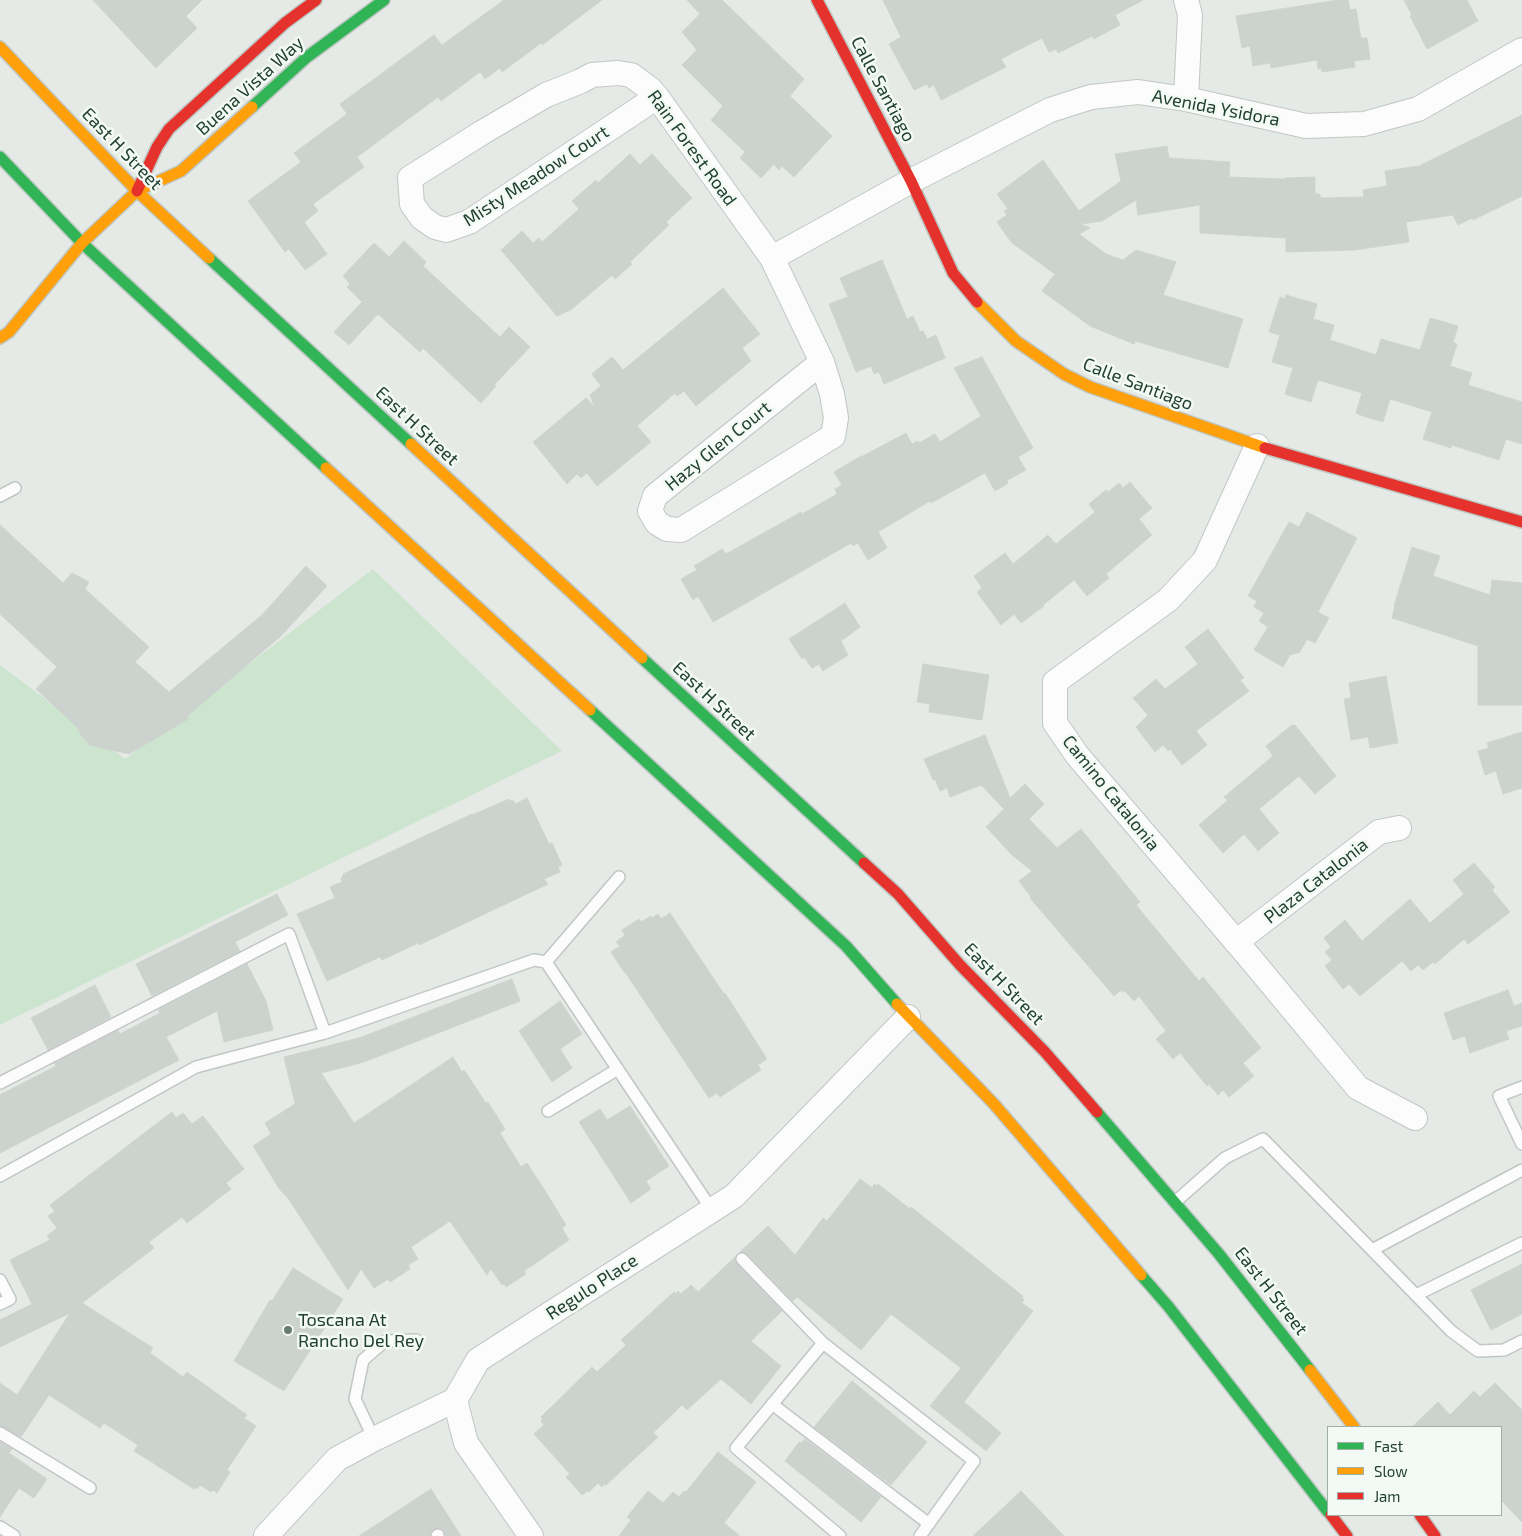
<!DOCTYPE html>
<style>
body{margin:0}
#map{position:relative;width:1522px;height:1536px;overflow:hidden;background:#e5eae7;font-family:"Exo 2",sans-serif}
canvas{display:block}
.legend{position:absolute;left:1327px;top:1426px;width:175px;height:90px;box-sizing:border-box;background:#f3faf5;border:1px solid #9fb0a7;margin:0;padding:6px 9px;list-style:none;font-size:15px;color:#214031}
.legend li{display:flex;align-items:center;gap:10px;height:25px}
.legend b{width:25px;border:1px solid #9fb0a7}
</style>
<div id="map">
<canvas width="1522" height="1536"></canvas>
<ul class="legend">
<li><b style="height:6px;background:#30b455"></b>Fast</li>
<li><b style="height:6px;background:#ff9f0a"></b>Slow</li>
<li><b style="height:6px;background:#e5322d"></b>Jam</li>
</ul>
</div>
<script>
const c = document.querySelector('canvas').getContext('2d');
c.lineJoin = 'round';
function fill(path, color) {
  c.fillStyle = color;
  c.fill(path, 'evenodd');
}
function shape(rows) {
  const path = new Path2D();
  for (const r of rows) {
    path.moveTo(r[0], r[1]);
    for (let i = 2; i < r.length; i += 2) path.lineTo(r[i], r[i + 1]);
  }
  return path;
}
function stroke(path, color, width, dash) {
  c.strokeStyle = color;
  c.lineWidth = width;
  c.lineCap = dash ? 'butt' : 'round';
  c.setLineDash(dash || []);
  c.stroke(path);
}
function write(font, color, halo, rows, align = 'center') {
  c.font = font + ' "Exo 2",sans-serif';
  c.lineWidth = 5;
  c.setLineDash([]);
  c.textBaseline = 'middle';
  c.strokeStyle = halo;
  c.fillStyle = color;
  for (const [text, x, y, turn = 0] of rows) {
    c.save();
    c.translate(x, y);
    c.rotate((+turn || 0) * Math.PI / 180);
    c.textAlign = isNaN(turn) ? turn : align;
    if (halo) c.strokeText(text, 0, 0);
    c.fillText(text, 0, 0);
    c.restore();
  }
}
fill(shape([
 [373,569,562,751,0,1025,0,665,125,759]
]), '#cde4cf');
const building = shape([
 [93,0,202,0,186,16,197,28,156,68,93,0],
 [504,0,602,0,542,45,541,43,502,72,500,68,485,79,480,72,441,101,438,97,357,157,364,167,313,204,318,211,304,222,327,254,305,270,289,249,285,252,248,201,301,162,294,153,347,114,340,104,434,35,442,45,504,0],
 [687,0,722,0,804,79,790,96,832,136,794,177,782,166,779,170,774,164,761,178,740,158,745,152,711,120,723,106,682,65,697,50,682,32,700,14,687,0],
 [883,0,1143,0,1115,15,1120,25,1094,39,1092,36,1058,53,1056,49,1049,52,1042,38,1001,59,1006,67,941,100,934,85,929,88,927,84,914,90,889,44,901,37,883,0],
 [1338,0,1348,0,1350,10,1356,9,1361,38,1367,38,1370,59,1354,61,1355,67,1322,72,1321,68,1318,69,1317,60,1271,68,1270,63,1253,66,1250,46,1242,48,1236,16,1338,0],
 [1404,0,1467,0,1478,21,1427,49,1410,16,1412,15,1404,0],
 [1522,115,1522,196,1473,220,1472,218,1458,225,1453,215,1406,222,1409,242,1355,250,1286,252,1286,238,1200,233,1200,205,1138,215,1136,200,1102,221,1081,224,1090,228,1079,234,1106,254,1123,260,1136,250,1176,262,1163,295,1243,319,1228,368,1135,341,1134,344,1090,326,1042,291,1055,274,1011,242,997,222,1007,215,1004,211,1008,209,997,194,1043,160,1079,211,1121,181,1115,154,1167,146,1169,158,1230,162,1229,177,1285,179,1285,178,1315,177,1315,194,1320,194,1320,198,1364,197,1363,190,1387,186,1385,171,1419,166,1522,115],
 [630,154,640,165,652,154,692,198,666,222,669,225,630,262,632,264,615,279,612,275,572,309,557,316,501,250,522,231,533,243,539,238,542,242,579,209,572,201,596,180,598,183,630,154],
 [404,241,426,262,423,266,500,337,509,327,530,347,494,385,496,386,481,403,423,348,420,352,378,314,349,345,334,332,362,302,347,287,350,284,343,276,374,243,389,257,404,241],
 [882,260,907,319,913,316,920,332,923,331,927,339,936,335,945,358,884,384,879,372,874,374,871,366,856,372,829,304,848,297,840,278,882,260],
 [723,288,760,334,742,348,751,361,696,406,684,391,677,396,675,393,637,426,651,442,597,486,587,473,581,478,577,474,567,484,533,442,586,398,595,407,590,395,601,386,592,374,612,357,623,370,723,288],
 [1286,295,1317,304,1313,319,1334,325,1330,340,1376,355,1381,339,1420,350,1430,318,1458,326,1453,342,1457,344,1450,366,1472,373,1468,385,1522,402,1522,444,1506,439,1499,460,1452,445,1451,448,1423,439,1432,412,1390,399,1383,422,1363,416,1356,413,1362,393,1318,380,1311,402,1285,394,1293,368,1272,362,1280,335,1269,332,1280,297,1285,299,1286,295],
 [982,357,1033,448,1018,457,1026,470,1008,480,1007,484,995,491,985,473,931,503,930,501,878,532,887,548,868,560,858,543,853,546,851,543,713,622,698,596,693,600,681,579,697,570,694,566,722,549,726,554,801,512,802,514,837,494,835,489,842,485,834,472,861,456,861,457,906,433,912,444,918,441,919,443,935,434,940,442,981,416,954,368,982,357],
 [1130,482,1152,508,1139,519,1152,535,1106,574,1109,578,1087,596,1074,580,1043,605,1044,606,1021,623,1014,614,1001,625,977,592,982,588,974,576,1005,553,1013,564,1048,535,1056,544,1095,512,1089,504,1106,490,1108,492,1119,483,1123,488,1130,482],
 [1307,512,1357,538,1318,612,1329,618,1315,643,1307,639,1300,652,1290,655,1283,667,1254,650,1268,627,1259,621,1264,613,1254,607,1257,601,1248,596,1289,522,1299,527,1307,512],
 [0,525,63,583,72,573,89,582,85,589,149,647,135,662,169,692,262,615,306,566,327,586,281,636,187,716,188,719,129,754,90,745,81,735,77,727,36,689,57,667,0,614,0,525],
 [1412,547,1440,556,1433,576,1490,595,1492,580,1522,583,1522,705,1478,705,1478,646,1392,618,1395,606,1394,606,1412,547],
 [845,603,860,627,841,641,848,655,823,671,819,664,812,668,804,657,802,659,789,639,845,603],
 [1208,629,1244,678,1240,680,1249,691,1196,731,1207,745,1182,765,1170,749,1168,751,1163,745,1155,752,1136,727,1148,715,1133,698,1156,679,1165,689,1198,664,1185,647,1208,629],
 [923,664,989,675,982,720,929,712,930,704,917,702,923,664],
 [1386,676,1398,743,1370,748,1368,737,1351,740,1344,699,1351,698,1349,683,1386,676],
 [1292,725,1293,726,1295,725,1336,776,1315,794,1299,776,1259,809,1279,833,1258,851,1244,834,1223,853,1199,825,1228,800,1224,797,1273,756,1266,746,1292,725],
 [1522,732,1522,788,1503,794,1496,771,1485,775,1478,751,1489,748,1487,743,1522,732],
 [985,735,1010,798,1025,784,1044,804,1029,819,1057,848,1081,829,1140,902,1136,905,1199,981,1203,977,1261,1048,1243,1063,1254,1076,1229,1097,1223,1090,1218,1095,1209,1084,1207,1086,1180,1053,1173,1059,1156,1039,1166,1031,1139,996,1134,1001,1125,991,1122,992,1121,990,1114,996,1030,898,1031,897,1019,881,1032,871,1013,856,986,827,1004,809,981,785,950,797,947,788,940,791,935,779,933,780,924,759,985,735],
 [527,798,549,844,552,843,562,865,558,867,560,872,544,879,548,884,419,945,418,943,382,960,380,957,327,981,297,914,335,898,330,887,342,882,341,878,343,876,343,874,472,814,472,815,509,799,510,801,513,800,515,804,527,798],
 [1474,863,1495,887,1492,890,1510,912,1468,944,1464,939,1435,964,1433,962,1423,970,1418,965,1411,971,1402,961,1360,996,1349,984,1343,989,1325,966,1332,960,1325,952,1331,947,1324,938,1345,920,1362,941,1410,899,1430,923,1464,894,1453,880,1474,863],
 [277,894,288,915,235,942,240,951,152,996,136,964,277,894],
 [670,913,724,994,725,993,767,1059,758,1065,761,1070,720,1097,717,1093,709,1098,625,972,624,972,611,952,620,946,616,942,625,935,622,930,639,919,641,922,651,916,652,918,658,914,661,919,670,913],
 [247,964,266,1001,273,1030,224,1042,217,1011,166,1037,179,1060,0,1153,0,1095,56,1066,54,1063,118,1030,120,1034,160,1013,158,1010,247,964],
 [512,979,520,1001,364,1062,321,1073,354,1123,453,1057,462,1072,464,1070,486,1103,488,1102,505,1129,500,1133,521,1167,527,1163,544,1189,566,1225,562,1228,569,1240,524,1271,526,1274,506,1287,504,1284,502,1285,491,1269,487,1275,450,1221,411,1247,418,1259,408,1265,410,1269,390,1282,388,1279,374,1288,361,1269,348,1290,288,1198,280,1190,253,1146,271,1134,265,1123,295,1104,284,1057,359,1038,512,979],
 [95,985,111,1017,48,1050,31,1018,95,985],
 [1508,990,1514,1006,1522,1003,1522,1026,1506,1031,1509,1039,1470,1053,1465,1036,1453,1040,1444,1013,1508,990],
 [560,1001,582,1034,560,1049,572,1068,552,1082,519,1031,560,1001],
 [630,1106,669,1166,646,1181,651,1189,631,1203,579,1122,600,1109,607,1120,630,1106],
 [172,1112,176,1118,183,1113,192,1124,203,1116,244,1169,226,1183,231,1189,187,1223,182,1217,149,1242,154,1248,82,1303,153,1348,150,1353,183,1377,187,1372,247,1415,244,1418,256,1426,227,1470,230,1472,217,1493,213,1490,211,1492,200,1485,197,1489,195,1487,194,1489,134,1451,138,1445,104,1423,100,1428,49,1395,21,1437,0,1426,0,1383,17,1395,70,1313,0,1347,0,1320,32,1304,10,1260,50,1240,47,1236,57,1228,48,1216,55,1212,50,1205,172,1112],
 [860,1179,872,1188,874,1184,877,1186,878,1184,910,1209,911,1207,1023,1296,1022,1298,1024,1300,1022,1303,1033,1311,964,1402,1001,1433,986,1451,930,1406,961,1368,891,1314,861,1350,797,1297,793,1301,747,1254,740,1252,768,1226,795,1255,823,1218,827,1221,860,1179],
 [735,1257,737,1264,782,1311,751,1341,781,1366,751,1404,721,1379,687,1410,682,1405,653,1433,658,1437,606,1485,604,1484,602,1487,598,1483,589,1492,587,1491,582,1495,566,1477,570,1474,534,1434,544,1425,541,1421,543,1419,541,1417,592,1367,597,1372,626,1345,621,1340,674,1292,676,1294,678,1291,681,1294,691,1285,698,1292,735,1257],
 [1522,1264,1522,1314,1491,1330,1471,1290,1522,1264],
 [293,1268,343,1299,284,1391,234,1361,270,1300,272,1301,293,1268],
 [852,1381,927,1442,891,1485,814,1427,852,1381],
 [1495,1383,1522,1410,1522,1522,1501,1500,1501,1427,1412,1427,1438,1402,1450,1415,1474,1391,1480,1397,1495,1383],
 [805,1439,881,1497,861,1522,785,1461,799,1442,801,1443,805,1439],
 [0,1442,12,1449,9,1453,47,1479,34,1498,19,1488,0,1517,0,1442],
 [718,1452,756,1482,724,1523,740,1536,619,1536,631,1520,627,1517,648,1491,663,1503,673,1492,679,1497,684,1491,686,1492,718,1452],
 [431,1489,461,1536,445,1536,444,1530,439,1528,433,1530,430,1536,359,1536,431,1489],
 [1021,1491,1064,1536,973,1536,1021,1491]
]);
fill(building, '#ccd2ce');
stroke(building, '#ced4d0', 1);
const lane = shape([
 [0,496,15,488],
 [546,962,619,877],
 [0,1083,289,934,325,1033],
 [1522,1087,1499,1096,1522,1144],
 [548,1111,618,1069],
 [0,1176,196,1067,325,1033,534,960,546,962,712,1210],
 [1175,1202,1225,1158,1263,1139,1372,1250,1522,1170],
 [1372,1250,1451,1331,1478,1351,1504,1350,1522,1341],
 [742,1259,823,1343,736,1448,840,1536],
 [0,1280,10,1299,0,1304],
 [1416,1295,1522,1243],
 [823,1343,974,1461,920,1536],
 [772,1404,929,1524],
 [0,1433,90,1488],
 [374,1439,355,1399,363,1360,385,1341,416,1340],
 [0,1527,14,1536],
 [437,1536,438,1535]
]);
const street = shape([
 [657,97,469,222,446,230,435,227,422,218,412,204,410,178,483,132,546,95,581,81,592,75,618,73,631,75,650,89,657,97,772,258,822,362,832,394,836,418,833,436,681,530,667,529,657,523,650,511,655,496,822,362],
 [1186,99,1190,15,1186,0],
 [772,258,911,181,1050,110,1091,97,1138,92,1186,99,1306,126,1364,124,1418,109,1522,50],
 [1257,446,1205,560,1168,600,1055,682,1055,723,1077,755,1250,958,1358,1088,1415,1118],
 [1236,942,1379,832,1399,828],
 [455,1400,466,1443,531,1536],
 [266,1536,337,1459,374,1439,455,1400,478,1360,734,1196,908,1017]
]);
const fast = shape([
 [252,107,307,57,384,0],
 [0,157,82,243,326,468],
 [209,258,411,444],
 [642,658,864,863],
 [590,710,846,946,897,1004],
 [1097,1112,1219,1254,1310,1370],
 [1141,1275,1168,1306,1328,1512]
]);
const slow = shape([
 [0,47,137,191,209,258],
 [977,302,1016,341,1064,374,1090,387,1265,448],
 [0,338,9,332,82,243,137,191,181,171,252,107],
 [411,444,642,658],
 [326,468,590,710],
 [897,1004,994,1104,1141,1275],
 [1310,1370,1354,1427]
]);
const jam = shape([
 [817,0,911,181,953,273,977,302],
 [137,191,157,147,169,129,285,23,316,0],
 [1265,448,1522,522],
 [864,863,898,894,960,965,1045,1052,1097,1112],
 [1331,1515,1347,1536],
 [1420,1515,1435,1536]
]);
stroke(lane, '#c2c7c4', 14);
stroke(street, '#c2c7c4', 26);
stroke(fast, '#bec7c2', 14);
stroke(slow, '#bec7c2', 14);
stroke(jam, '#bec7c2', 14);
stroke(lane, '#fbfcfb', 11);
stroke(street, '#fbfcfb', 24);
stroke(fast, '#30b455', 11);
stroke(slow, '#ff9f0a', 11);
stroke(jam, '#e5322d', 11);
for (const [x, y, r, color] of [
 [288,1330,5,"#667c71"]
]) {
  const dot = new Path2D();
  dot.arc(x, y, r, 0, 2 * Math.PI);
  c.fillStyle = color;
  c.fill(dot);
  stroke(dot, '#f3faf5', 2);
}
write('18px', '#214031', '#f3faf5', [
 ["Buena Vista Way",250,86,-42],
 ["Calle Santiago",883,89,62],
 ["Avenida Ysidora",1216,108,11],
 ["Rain Forest Road",692,148,54],
 ["East H Street",122,149,46],
 ["Misty Meadow Court",536,176,-33],
 ["Calle Santiago",1138,384,21],
 ["East H Street",417,426,43],
 ["Hazy Glen Court",718,446,-39],
 ["East H Street",714,701,43],
 ["Camino Catalonia",1111,793,51],
 ["Plaza Catalonia",1316,881,-38],
 ["East H Street",1004,984,46],
 ["Regulo Place",592,1287,-33],
 ["East H Street",1271,1291,52]
]);
write('18px', '#214031', '#f3faf5', [
 ["Toscana At",298,1320],
 ["Rancho Del Rey",298,1341]
], 'left');
</script>
